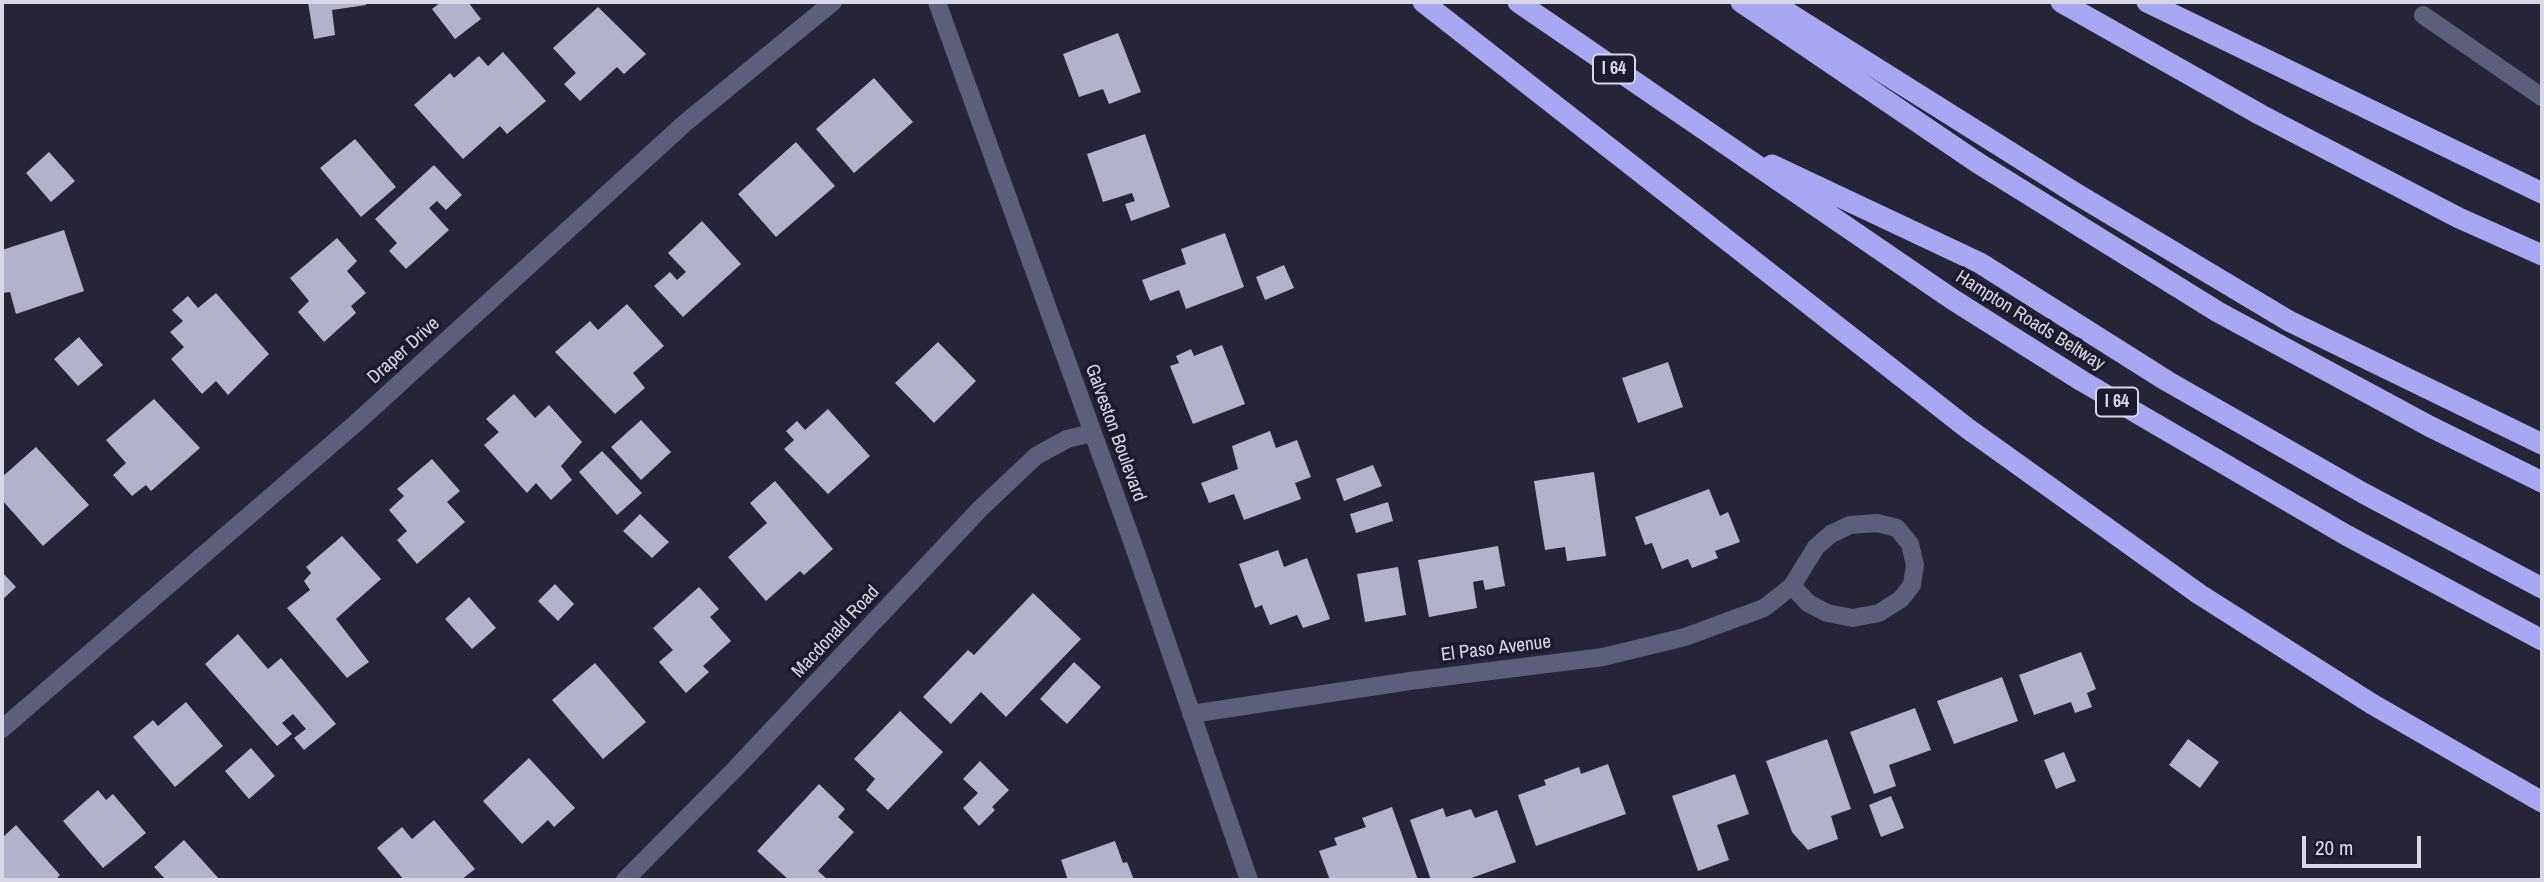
<!DOCTYPE html>
<style>
body{margin:0}
#map{position:relative;width:2544px;height:882px;overflow:hidden;background:#252537;font-family:"Archivo Narrow",sans-serif}
canvas{display:block}
.frame{position:absolute;inset:0;border:4px solid #d8d8e5;pointer-events:none}
.scale{position:absolute;left:2302px;top:836px;width:119px;height:32px;box-sizing:border-box;border:4px solid #d8d8e5;border-top:0;padding-left:9px;font-size:21px;line-height:24px;white-space:nowrap;color:#d8d8e5;-webkit-text-stroke:5px #1c1b2d;paint-order:stroke}
</style>
<div id="map">
<canvas width="2544" height="882"></canvas>
<div class="frame"></div>
<div class="scale">20 m</div>
</div>
<script>
const c = document.querySelector('canvas').getContext('2d');
c.lineJoin = 'round';
function fill(path, color) {
  c.fillStyle = color;
  c.fill(path, 'evenodd');
}
function shape(rows) {
  const path = new Path2D();
  for (const r of rows) {
    path.moveTo(r[0], r[1]);
    for (let i = 2; i < r.length; i += 2) path.lineTo(r[i], r[i + 1]);
  }
  return path;
}
function stroke(path, color, width, dash) {
  c.strokeStyle = color;
  c.lineWidth = width;
  c.lineCap = dash ? 'butt' : 'round';
  c.setLineDash(dash || []);
  c.stroke(path);
}
function write(font, color, halo, rows, align = 'center') {
  c.font = font + ' "Archivo Narrow",sans-serif';
  c.lineWidth = 7;
  c.setLineDash([]);
  c.textBaseline = 'middle';
  c.strokeStyle = halo;
  c.fillStyle = color;
  for (const [text, x, y, turn = 0] of rows) {
    c.save();
    c.translate(x, y);
    c.rotate((+turn || 0) * Math.PI / 180);
    c.textAlign = isNaN(turn) ? turn : align;
    if (halo) c.strokeText(text, 0, 0);
    c.fillText(text, 0, 0);
    c.restore();
  }
}
fill(shape([
 [308,2,366,2,366,5,332,10,335,35,314,39],
 [441,2,468,2,481,19,455,39,432,9],
 [598,7,646,54,624,74,617,67,580,101,564,84,576,73,553,48],
 [1118,33,1141,92,1109,104,1103,89,1079,97,1063,54],
 [503,52,546,101,507,134,500,126,463,159,414,105,450,73,454,78,479,56,488,66],
 [874,78,913,122,854,173,816,129],
 [1145,134,1170,207,1131,221,1125,204,1135,201,1132,193,1103,202,1087,154],
 [355,139,396,187,361,217,320,168],
 [796,142,835,186,776,237,738,194],
 [49,152,75,181,51,202,26,173],
 [434,165,462,195,446,210,437,201,429,208,449,230,406,269,389,251,397,243,375,219],
 [702,221,741,264,683,317,654,286,670,272,677,280,686,272,668,253],
 [64,230,84,291,16,314,10,292,2,293,2,250],
 [1225,233,1244,287,1186,309,1179,290,1150,301,1142,280,1186,264,1181,249],
 [337,238,357,261,347,271,366,293,351,306,356,313,324,342,298,312,309,301,290,278],
 [1284,265,1294,288,1265,300,1256,277],
 [216,293,269,354,228,395,216,381,202,394,171,359,184,347,170,332,183,321,172,310,188,296,198,308],
 [627,304,664,346,633,373,645,388,615,414,555,352,590,321,598,330],
 [79,337,103,365,78,386,54,359],
 [938,342,976,381,934,423,895,383],
 [1222,345,1245,404,1193,424,1170,366,1179,363,1176,356,1191,349,1194,356],
 [1668,362,1683,407,1638,423,1622,378],
 [514,394,535,418,549,405,582,442,561,466,572,480,551,500,536,483,527,493,484,445,499,432,486,419],
 [154,399,200,448,151,491,146,485,132,496,113,475,126,463,106,440],
 [828,409,870,456,828,494,784,449,794,440,786,431,797,421,805,430],
 [641,420,671,452,641,480,611,447],
 [1270,431,1276,448,1297,440,1311,477,1295,483,1301,499,1244,520,1234,494,1209,503,1201,483,1238,469,1232,446],
 [36,447,89,505,43,546,2,500,2,477],
 [602,451,642,493,617,515,579,472],
 [432,459,460,491,447,502,465,522,417,564,397,540,407,531,389,510,404,496,397,489],
 [1373,465,1382,486,1344,501,1336,479],
 [1594,472,1606,556,1567,561,1565,547,1545,550,1534,481],
 [775,481,833,549,804,575,800,571,766,601,728,557,767,523,750,503],
 [1709,489,1720,516,1728,512,1740,542,1715,551,1718,558,1692,568,1688,559,1662,569,1652,543,1645,545,1635,517],
 [1388,502,1393,521,1356,533,1350,514],
 [640,514,669,542,652,558,623,531],
 [342,536,381,579,336,619,369,662,347,678,287,608,310,590,304,581,311,573,306,567],
 [1498,546,1505,586,1485,590,1483,580,1473,582,1477,608,1429,617,1418,560],
 [1278,550,1284,567,1307,558,1330,619,1303,628,1297,615,1270,625,1262,605,1255,608,1239,564],
 [1398,567,1406,615,1365,622,1357,574],
 [2,572,16,587,2,600],
 [555,584,574,604,558,621,538,601],
 [699,587,719,609,710,617,731,641,703,666,709,672,686,693,659,662,673,650,653,628],
 [1033,593,1081,639,1006,717,981,692,951,724,923,697,968,650,974,655],
 [469,597,496,628,472,649,445,619],
 [238,634,268,669,281,658,336,724,304,750,294,738,306,729,293,714,282,723,292,734,277,746,205,664],
 [2081,652,2096,689,2087,693,2092,707,2075,713,2071,702,2034,715,2019,675],
 [1074,662,1101,687,1067,724,1040,699],
 [595,663,646,722,603,759,552,700],
 [2002,677,2018,721,1954,744,1937,701],
 [186,702,223,746,175,787,133,737,153,720,158,726],
 [1915,708,1931,750,1889,765,1896,786,1874,794,1850,732],
 [900,711,943,752,888,810,866,790,875,779,854,759],
 [1827,739,1851,809,1831,816,1838,839,1808,850,1792,832,1766,761],
 [2188,739,2219,762,2200,788,2169,765],
 [251,748,275,776,249,799,225,771],
 [2064,752,2076,781,2056,789,2044,760],
 [529,758,575,808,554,827,548,820,522,844,483,801],
 [980,761,1009,790,992,807,995,810,979,826,963,808,978,793,963,779],
 [1608,764,1626,814,1536,846,1518,795,1546,785,1544,780,1579,767,1581,774],
 [1735,774,1749,814,1717,825,1729,860,1698,871,1672,796],
 [819,784,845,809,838,817,854,832,818,871,828,880,789,880,757,851],
 [98,790,106,800,113,794,146,833,103,868,63,821],
 [1891,796,1904,828,1881,837,1869,805],
 [1392,807,1418,880,1330,880,1319,851,1337,845,1334,838,1366,827,1362,818],
 [1443,808,1446,817,1471,809,1475,818,1497,810,1516,862,1466,880,1431,880,1410,820],
 [434,820,475,869,461,880,404,880,377,848,402,827,412,839],
 [16,825,60,875,55,880,2,880,2,838],
 [184,840,220,880,166,880,154,867],
 [1115,841,1123,863,1127,862,1134,880,1068,880,1061,860]
]), '#b2b2ca');
stroke(shape([
 [937,2,1132,541,1249,880],
 [2423,15,2542,97],
 [1877,523,1897,528,1910,544,1915,565,1912,585,1901,599,1879,613,1853,618,1827,613,1808,603,1792,586,1816,547,1831,534,1850,525,1877,523],
 [1191,714,1410,681,1603,657,1685,637,1764,608,1792,586],
 [2,729,355,424,685,123,833,2],
 [625,880,736,768,980,509,1036,456,1067,439,1092,433]
]), '#5d5d7c', 18);
stroke(shape([
 [1423,2,1967,428,2199,594,2372,704,2542,802],
 [1518,2,1952,299,2082,381,2346,535,2542,640],
 [1741,2,1978,163,2218,312,2429,426,2542,482],
 [1771,2,2075,193,2289,321,2542,444],
 [2061,2,2261,115,2459,218,2542,255],
 [2147,2,2542,193],
 [1772,165,1980,263,2167,381,2363,493,2542,588]
]), '#a9a7f3', 21);
for (const [x, y, w] of [
 [1614,69,42],
 [2117,402,42]
]) {
  const box = new Path2D();
  box.roundRect(x - w / 2, y - 14.5, w, 29, 5);
  c.fillStyle = '#1c1b2d';
  c.fill(box);
  stroke(box, '#d8d8e5', 2);
}
write('bold 18px', '#d8d8e5', null, [
 ["I 64",1614,69],
 ["I 64",2117,402]
]);
write('19px', '#d8d8e5', '#1c1b2d', [
 ["Hampton Roads Beltway",2030,321,32],
 ["Draper Drive",404,351,-42],
 ["Galveston Boulevard",1115,433,70],
 ["Macdonald Road",836,632,-47],
 ["El Paso Avenue",1496,649,-7]
]);
</script>
